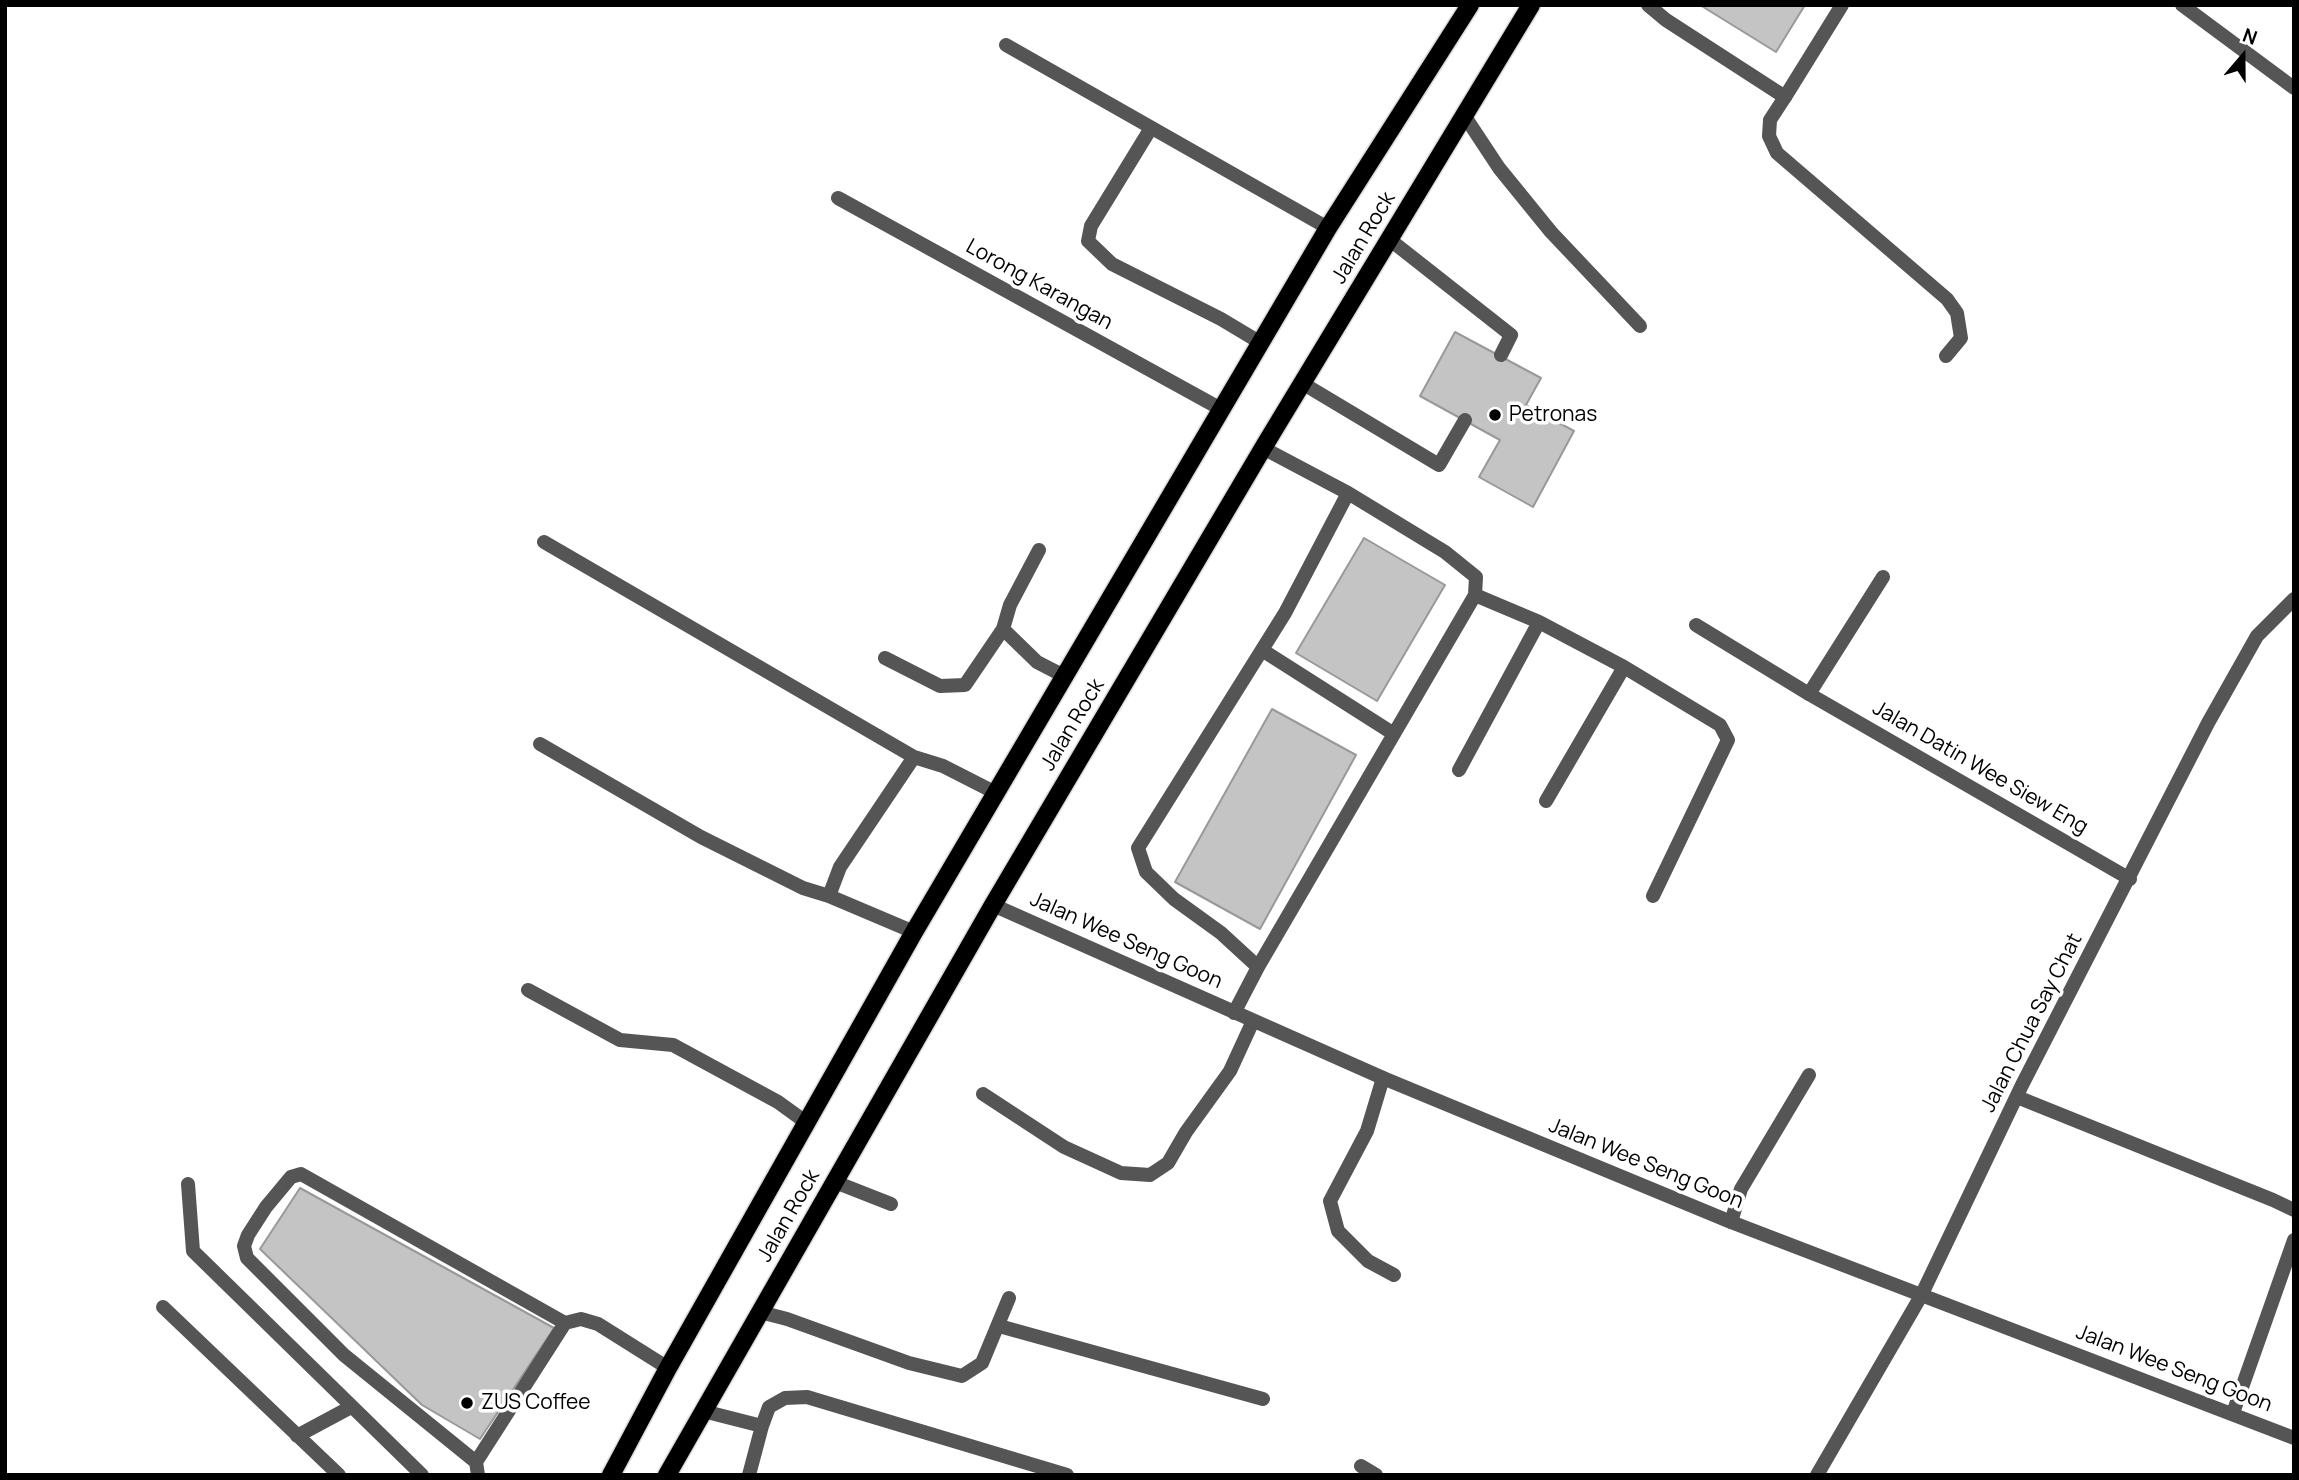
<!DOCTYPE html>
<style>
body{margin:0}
#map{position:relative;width:2299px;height:1480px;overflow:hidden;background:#fff;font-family:Manrope,sans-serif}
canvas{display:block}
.frame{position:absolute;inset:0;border:7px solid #000;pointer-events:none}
.north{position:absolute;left:2208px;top:21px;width:70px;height:70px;-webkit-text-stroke:5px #fff;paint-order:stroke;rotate:20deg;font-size:19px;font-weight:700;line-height:28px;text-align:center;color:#000}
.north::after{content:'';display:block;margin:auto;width:24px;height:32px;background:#000;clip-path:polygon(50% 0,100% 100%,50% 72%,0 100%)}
</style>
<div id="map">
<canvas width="2299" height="1480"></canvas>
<div class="frame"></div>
<div class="north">N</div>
</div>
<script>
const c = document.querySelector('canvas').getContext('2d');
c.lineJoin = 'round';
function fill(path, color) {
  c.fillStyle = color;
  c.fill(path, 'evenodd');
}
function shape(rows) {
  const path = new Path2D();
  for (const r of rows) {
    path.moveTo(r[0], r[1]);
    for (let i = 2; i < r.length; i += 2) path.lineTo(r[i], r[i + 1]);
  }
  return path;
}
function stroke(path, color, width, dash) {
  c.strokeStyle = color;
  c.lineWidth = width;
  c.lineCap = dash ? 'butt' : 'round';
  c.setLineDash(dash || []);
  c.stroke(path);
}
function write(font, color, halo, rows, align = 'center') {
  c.font = font + ' Manrope,sans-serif';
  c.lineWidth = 7;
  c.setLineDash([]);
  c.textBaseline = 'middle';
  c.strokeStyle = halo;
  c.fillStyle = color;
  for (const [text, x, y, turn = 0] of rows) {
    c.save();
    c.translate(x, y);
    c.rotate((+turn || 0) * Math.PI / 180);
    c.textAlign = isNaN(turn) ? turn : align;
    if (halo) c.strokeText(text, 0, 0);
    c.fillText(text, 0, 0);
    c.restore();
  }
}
const building = shape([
 [1700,5,1805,5,1776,52,1700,5],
 [1455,332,1541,378,1526,405,1574,431,1533,507,1479,477,1500,440,1420,396,1455,332],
 [1364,538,1445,585,1377,701,1296,653,1364,538],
 [1272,709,1356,755,1260,929,1175,882,1272,709],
 [300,1188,554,1328,480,1439,422,1405,260,1249,300,1188]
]);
fill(building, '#c4c4c4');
stroke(building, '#999', 2);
const primary = shape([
 [611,1475,668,1368,914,932,1328,228,1470,5],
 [667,1475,993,905,1266,443,1531,5]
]);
stroke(primary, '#dbdbdb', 21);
stroke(shape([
 [1006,45,1328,228],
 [1785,97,1770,120,1769,136,1777,153,1947,299,1957,313,1961,338,1946,356],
 [1464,115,1499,168,1551,232,1640,326],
 [1151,128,1091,226,1088,241,1112,264,1221,319,1261,343],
 [1389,239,1511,335,1501,355],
 [1302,383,1439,465,1465,420],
 [544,542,914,757,943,766,996,793],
 [1039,550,1010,605,1003,629,1037,662,1066,677],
 [1475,595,1539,622,1624,667,1720,725,1728,740,1653,896],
 [1696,625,1809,694],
 [1262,650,1394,734],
 [885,658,940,686,965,685,1003,629],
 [540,744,701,837,803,888,829,896,914,932],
 [1459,770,1539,622],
 [1546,801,1624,667],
 [829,896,840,867,914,757],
 [1258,967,1475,595,1476,577,1445,552,1348,493],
 [528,990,620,1040,673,1045,778,1102,807,1123],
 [1234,1013,1258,967,1221,933,1174,899,1146,872,1138,848,1285,613,1348,493,1263,448],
 [1383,1078,1367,1131,1330,1201,1338,1231,1368,1261,1394,1275],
 [983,1094,1064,1147,1121,1173,1150,1175,1168,1163,1186,1132,1230,1071,1253,1021],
 [835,1182,891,1204],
 [188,1184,193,1251,422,1475],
 [1731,1222,1741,1189,1809,1075],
 [163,1307,339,1475],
 [760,1312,787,1319,909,1363,962,1376,982,1363,1009,1298],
 [999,1326,1263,1399],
 [703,1411,762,1426,749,1475],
 [762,1426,769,1407,785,1398,807,1397,1067,1475],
 [297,1436,351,1407],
 [476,1462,344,1355,247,1258,244,1246,248,1235,266,1207,291,1177,301,1174,565,1323],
 [1361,1466,1376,1475],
 [478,1475,476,1462,565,1323,581,1319,598,1324,668,1368]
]), '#555', 14);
stroke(shape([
 [1648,5,1666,20,1785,97,1842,5],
 [2182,5,2294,88],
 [838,198,1221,409],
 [1883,577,1809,694,2130,879],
 [993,905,1383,1078,1731,1222,2294,1438],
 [2017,1097,2273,1200,2294,1210],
 [2233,1413,2294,1240],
 [1817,1475,1921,1296,2022,1085,2208,723,2257,636,2294,599]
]), '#555', 14);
stroke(primary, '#000', 18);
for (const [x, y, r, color] of [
 [1495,415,7,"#000"],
 [467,1403,7,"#000"]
]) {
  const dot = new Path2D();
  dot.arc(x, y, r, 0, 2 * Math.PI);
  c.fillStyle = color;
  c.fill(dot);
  stroke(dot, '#fff', 2.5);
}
write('21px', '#000', '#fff', [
 ["Jalan Rock",1364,238,-59],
 ["Lorong Karangan",1039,285,29],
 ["Jalan Rock",1073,725,-59],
 ["Jalan Datin Wee Siew Eng",1980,768,30],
 ["Jalan Wee Seng Goon",1126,941,24],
 ["Jalan Chua Say Chat",2032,1023,-63],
 ["Jalan Wee Seng Goon",1646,1164,22],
 ["Jalan Rock",789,1216,-60],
 ["Jalan Wee Seng Goon",2174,1369,21]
]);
write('21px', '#000', '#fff', [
 ["Petronas",1509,415],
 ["ZUS Coffee",481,1403]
], 'left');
</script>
